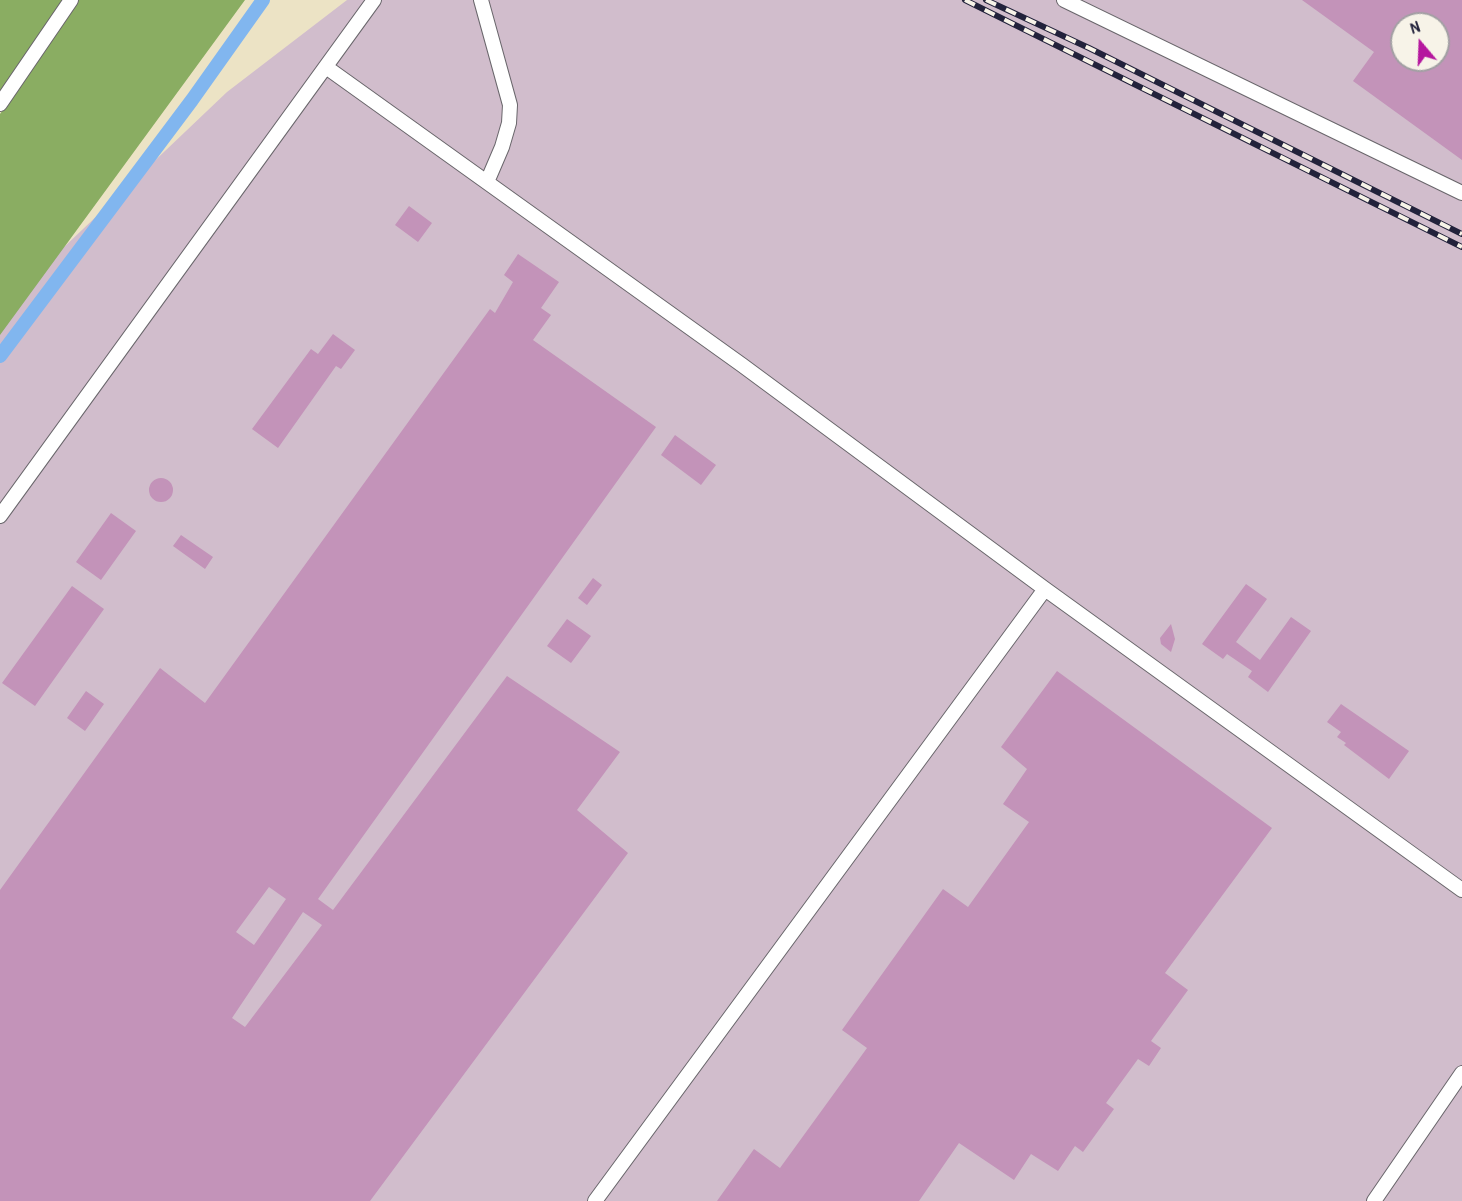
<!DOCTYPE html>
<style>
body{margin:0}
#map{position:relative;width:1462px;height:1201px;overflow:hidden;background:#ece3c5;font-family:"Patrick Hand",sans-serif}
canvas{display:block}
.north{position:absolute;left:1390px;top:12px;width:60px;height:60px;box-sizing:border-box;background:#f7f3e8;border:2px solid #a29fa3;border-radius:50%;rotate:341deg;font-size:16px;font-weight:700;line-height:24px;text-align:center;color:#22223b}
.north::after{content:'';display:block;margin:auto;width:21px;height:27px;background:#b5179e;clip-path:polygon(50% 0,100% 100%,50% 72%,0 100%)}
</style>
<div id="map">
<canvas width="1462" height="1201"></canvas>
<div class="north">N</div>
</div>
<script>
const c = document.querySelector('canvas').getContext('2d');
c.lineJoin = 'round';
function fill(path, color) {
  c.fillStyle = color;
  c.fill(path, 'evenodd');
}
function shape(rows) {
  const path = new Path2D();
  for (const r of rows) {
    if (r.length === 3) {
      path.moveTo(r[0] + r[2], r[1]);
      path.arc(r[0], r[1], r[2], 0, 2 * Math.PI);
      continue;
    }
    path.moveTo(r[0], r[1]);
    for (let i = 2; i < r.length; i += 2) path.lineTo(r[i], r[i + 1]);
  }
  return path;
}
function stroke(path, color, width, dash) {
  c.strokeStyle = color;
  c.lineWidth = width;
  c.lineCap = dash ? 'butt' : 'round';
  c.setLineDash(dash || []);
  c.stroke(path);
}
fill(shape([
 [347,0,1462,0,1462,1201,0,1201,0,308,227,92],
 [1402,24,1438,24,1438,60,1402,60]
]), '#d1bdcc');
fill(shape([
 [0,0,63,0,0,93],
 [77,0,245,0,0,335,0,114]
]), '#8aad62');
stroke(shape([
 [0,356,192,100,263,0]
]), '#81b6ef', 14);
fill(shape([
 [1302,0,1462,0,1462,160,1353,81,1374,52],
 [1402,24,1438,24,1438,60,1402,60],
 [409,206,432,223,418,242,395,225],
 [518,254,559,282,541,308,551,315,533,340,656,427,318,899,333,910,507,676,620,752,577,810,628,853,370,1201,0,1201,0,890,160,668,205,703,490,309,495,313,513,282,504,275],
 [269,887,286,899,254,945,236,932],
 [303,912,322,925,245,1027,232,1018],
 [333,334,355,350,341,369,336,366,278,448,252,429,311,349,318,354],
 [675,435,716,465,701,485,661,455],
 [161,490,12],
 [111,513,136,531,101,580,76,562],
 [181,535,213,557,205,569,173,546],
 [593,578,602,585,587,605,578,598],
 [1246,584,1267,599,1236,642,1260,660,1291,617,1311,631,1268,692,1248,677,1252,671,1227,654,1223,659,1202,644],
 [72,586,104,609,35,706,2,683],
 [567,619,591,636,571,663,547,646],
 [1171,624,1175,639,1171,652,1161,644,1160,638],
 [1057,671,1272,828,1165,973,1188,990,1151,1041,1161,1048,1149,1066,1138,1059,1106,1103,1114,1109,1083,1152,1075,1146,1058,1171,1031,1154,1014,1180,959,1143,919,1201,717,1201,754,1149,780,1168,867,1048,842,1030,943,889,968,907,1029,822,1003,804,1027,769,1001,747],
 [86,691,104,704,85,731,67,718],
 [1341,704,1409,751,1389,779,1344,745,1346,743,1337,737,1341,732,1327,722]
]), '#c393b9');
const minor = shape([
 [481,0,510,105,509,123,502,147,487,182],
 [1064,0,1462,193],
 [326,67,742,365,1045,589,1462,890],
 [0,104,71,0],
 [0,516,374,0],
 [595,1201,1045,589],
 [1374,1201,1462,1073]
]);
stroke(minor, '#69666b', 16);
stroke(minor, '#fff', 14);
const rail = shape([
 [965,0,1462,247],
 [986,0,1089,48,1462,234]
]);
stroke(rail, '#22223b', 6);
stroke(rail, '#f7f3e8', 4, [11]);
</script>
